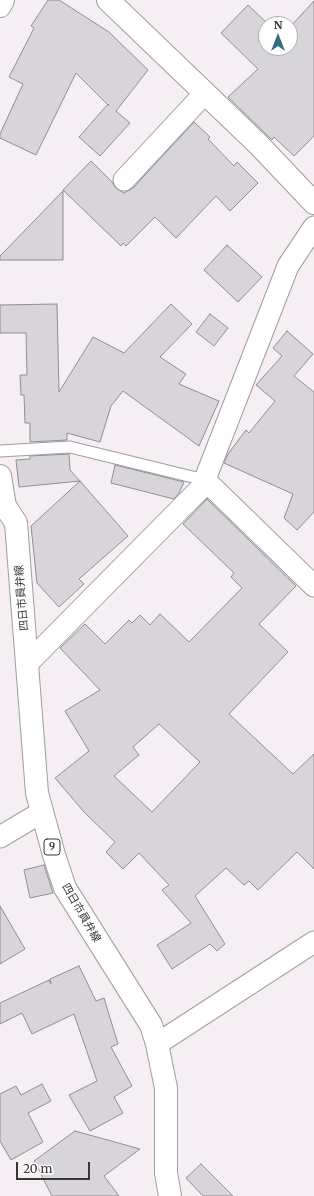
<!DOCTYPE html>
<meta charset="utf-8">
<style>
body{margin:0}
#map{position:relative;width:314px;height:1196px;overflow:hidden;background:#f5eff4;font-family:Merriweather,serif}
canvas{display:block}
.north{position:absolute;left:258px;top:16px;width:40px;height:40px;box-sizing:border-box;background:#fefefe;border:1px solid #afaeae;border-radius:50%;rotate:0deg;font-size:11px;font-weight:700;line-height:16px;text-align:center;color:#383637}
.north::after{content:'';display:block;margin:auto;width:14px;height:18px;background:#2e6d82;clip-path:polygon(50% 0,100% 100%,50% 72%,0 100%)}
.scale{position:absolute;left:16px;top:1162px;width:74px;height:18px;box-sizing:border-box;border:2px solid #383637;border-top:0;padding-left:5px;font-size:12px;line-height:14px;white-space:nowrap;color:#383637;-webkit-text-stroke:3px #fefefe;paint-order:stroke}
</style>
<div id="map">
<canvas width="314" height="1196"></canvas>
<div class="north">N</div>
<div class="scale">20 m</div>
</div>
<script>
const c = document.querySelector('canvas').getContext('2d');
c.lineJoin = 'round';
function fill(path, color) {
  c.fillStyle = color;
  c.fill(path, 'evenodd');
}
function shape(rows) {
  const path = new Path2D();
  for (const r of rows) {
    path.moveTo(r[0], r[1]);
    for (let i = 2; i < r.length; i += 2) path.lineTo(r[i], r[i + 1]);
  }
  return path;
}
function stroke(path, color, width, dash) {
  c.strokeStyle = color;
  c.lineWidth = width;
  c.lineCap = dash ? 'butt' : 'round';
  c.setLineDash(dash || []);
  c.stroke(path);
}
function write(font, color, halo, rows, align = 'center') {
  c.font = font + ' Merriweather,"Noto Sans JP",serif';
  c.lineWidth = 3;
  c.setLineDash([]);
  c.textBaseline = 'middle';
  c.strokeStyle = halo;
  c.fillStyle = color;
  for (const [text, x, y, turn = 0] of rows) {
    c.save();
    c.translate(x, y);
    c.rotate((+turn || 0) * Math.PI / 180);
    c.textAlign = isNaN(turn) ? turn : align;
    if (halo) c.strokeText(text, 0, 0);
    c.fillText(text, 0, 0);
    c.restore();
  }
}
const building = shape([
 [48,0,59,0,109,32,148,70,116,111,130,123,100,156,79,137,108,104,109,106,76,73,36,155,0,138,0,134,23,84,9,77,34,28,31,26,48,0],
 [314,1,314,136,294,156,274,137,272,140,228,97,258,69,221,33,248,5,268,24,266,24,266,48,290,48,290,27,314,1],
 [194,122,210,137,208,139,234,166,237,162,258,183,230,211,216,196,176,238,155,217,126,246,123,243,121,246,63,190,91,161,112,182,116,188,124,193,133,188,194,122],
 [63,191,63,260,0,260,0,256,63,191],
 [227,245,262,277,238,302,204,270,227,245],
 [57,304,59,392,93,337,124,353,171,304,192,324,160,357,186,374,179,384,219,401,199,446,123,391,111,406,100,442,67,433,67,440,30,442,30,423,25,423,24,395,21,395,20,375,27,375,26,333,0,333,0,305,57,304],
 [210,314,228,328,214,346,196,332,210,314],
 [287,331,313,354,294,376,314,392,314,512,297,530,284,518,293,494,224,463,228,454,246,430,249,433,275,401,256,385,282,356,273,348,287,331],
 [69,454,70,470,80,481,19,487,16,460,30,459,30,456,69,454],
 [115,465,184,482,179,493,174,499,111,483,115,465],
 [80,481,128,536,79,579,84,584,59,607,37,583,31,526,80,481],
 [207,499,296,586,259,624,288,652,229,714,293,774,314,754,314,869,297,852,258,890,249,881,244,885,226,868,195,896,225,944,217,951,210,944,172,969,157,945,191,923,162,890,169,885,139,853,123,869,106,852,115,842,84,812,55,778,89,751,65,711,100,690,60,648,85,624,105,644,129,620,132,623,140,615,150,625,160,614,189,642,242,588,231,577,234,573,183,524,207,499],
 [159,724,200,762,152,812,114,776,139,755,133,747,159,724],
 [44,865,53,893,30,898,24,870,44,865],
 [0,906,25,949,0,964,0,906],
 [79,966,96,1001,104,998,118,1044,111,1047,132,1086,114,1097,123,1113,90,1131,69,1095,97,1081,74,1014,32,1034,22,1013,0,1024,0,1003,49,980,51,984,50,979,79,966],
 [42,1084,51,1101,28,1113,43,1142,11,1160,0,1141,0,1094,16,1086,21,1095,42,1084],
 [75,1131,140,1149,104,1176,119,1196,52,1196,34,1161,75,1131],
 [201,1164,233,1196,203,1196,186,1178,201,1164]
]);
fill(building, '#d7d4da');
stroke(building, '#908d93', 1);
const service = shape([
 [0,451,70,447,205,480]
]);
const minor = shape([
 [124,180,205,93],
 [205,480,314,586],
 [27,664,202,487,288,266,314,227],
 [0,837,42,812],
 [157,1044,314,942]
]);
const tertiary = shape([
 [108,0,258,144,314,203]
]);
const primary = shape([
 [0,6,3,0],
 [0,476,5,506,16,523,37,793,54,855,65,888,151,1025,157,1044,166,1088,166,1173,170,1196]
]);
stroke(service, '#a19ca1', 13);
stroke(minor, '#a19ca1', 23);
stroke(tertiary, '#a19ca1', 24);
stroke(primary, '#a19ca1', 24);
stroke(service, '#fff', 11);
stroke(minor, '#fff', 21);
stroke(tertiary, '#fff', 22);
stroke(primary, '#fff', 22);
for (const [x, y, w] of [
 [52,847,16]
]) {
  const box = new Path2D();
  box.roundRect(x - w / 2, y - 8, w, 16, 3);
  c.fillStyle = '#fefefe';
  c.fill(box);
  stroke(box, '#383637', 1);
}
write('bold 10px', '#383637', null, [
 ["9",52,847]
]);
write('11px', '#383637', '#fefefe', [
 ["四日市員弁線",22,598,-95],
 ["四日市員弁線",81,913,60]
]);
</script>
